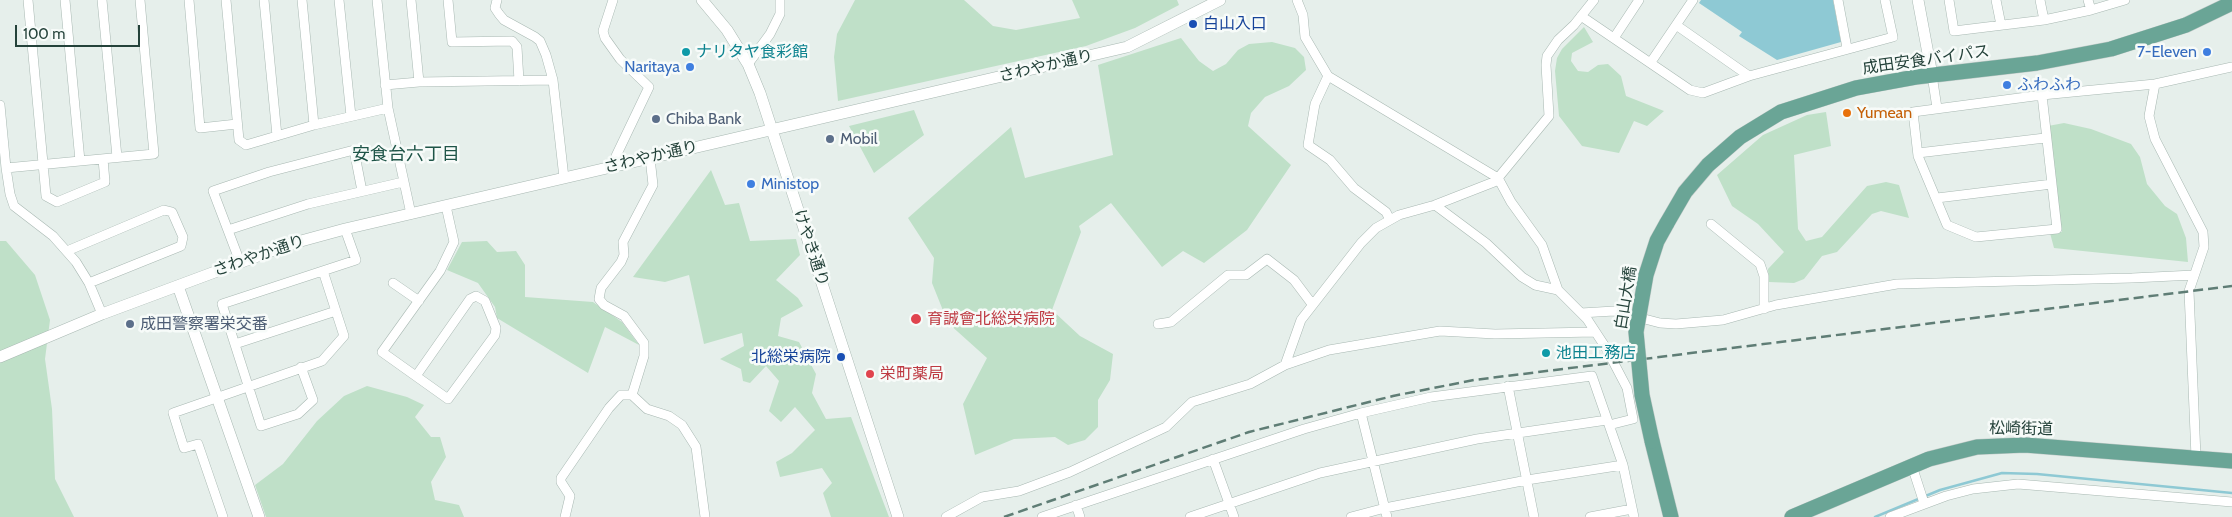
<!DOCTYPE html>
<meta charset="utf-8">
<style>
body{margin:0}
#map{position:relative;width:2232px;height:517px;overflow:hidden;background:#e6efeb;font-family:Cabin,sans-serif}
canvas{display:block}
.scale{position:absolute;left:15px;top:25px;width:125px;height:22px;box-sizing:border-box;border:2px solid #24423a;border-top:0;padding-left:6px;font-size:15px;line-height:18px;white-space:nowrap;color:#24423a;-webkit-text-stroke:4px #f7fbf9;paint-order:stroke}
</style>
<div id="map">
<canvas width="2232" height="517"></canvas>
<div class="scale">100 m</div>
</div>
<script>
const c = document.querySelector('canvas').getContext('2d');
c.lineJoin = 'round';
function fill(path, color) {
  c.fillStyle = color;
  c.fill(path, 'evenodd');
}
function shape(rows) {
  const path = new Path2D();
  for (const r of rows) {
    path.moveTo(r[0], r[1]);
    for (let i = 2; i < r.length; i += 2) path.lineTo(r[i], r[i + 1]);
  }
  return path;
}
function stroke(path, color, width, dash) {
  c.strokeStyle = color;
  c.lineWidth = width;
  c.lineCap = dash ? 'butt' : 'round';
  c.setLineDash(dash || []);
  c.stroke(path);
}
function write(font, color, halo, rows, align = 'center') {
  c.font = font + ' Cabin,"Noto Sans JP",sans-serif';
  c.lineWidth = 5;
  c.setLineDash([]);
  c.textBaseline = 'middle';
  c.strokeStyle = halo;
  c.fillStyle = color;
  for (const [text, x, y, turn = 0] of rows) {
    c.save();
    c.translate(x, y);
    c.rotate((+turn || 0) * Math.PI / 180);
    c.textAlign = isNaN(turn) ? turn : align;
    if (halo) c.strokeText(text, 0, 0);
    c.fillText(text, 0, 0);
    c.restore();
  }
}
fill(shape([
 [855,0,964,0,993,26,1016,30,1080,18,1072,0,1177,0,1179,5,1135,28,1086,46,838,101,834,57,837,34],
 [1584,27,1593,42,1572,53,1571,61,1578,71,1588,72,1598,65,1608,64,1621,76,1626,96,1664,111,1647,126,1634,121,1619,153,1582,146,1559,116,1555,71,1557,58,1562,49],
 [1181,38,1199,61,1213,71,1226,64,1238,50,1249,44,1272,42,1295,48,1304,57,1306,70,1289,86,1265,97,1251,113,1248,126,1291,165,1247,230,1204,263,1183,251,1162,267,1111,203,1079,226,1081,232,1052,310,1080,336,1113,354,1110,380,1098,400,1098,427,1085,440,1068,445,1055,437,1014,439,975,455,963,404,987,358,948,323,932,283,934,258,908,218,1011,127,1025,178,1113,155,1098,65],
 [914,110,924,135,874,173,849,126],
 [1826,112,1831,146,1794,155,1798,229,1806,241,1822,237,1867,186,1886,182,1899,185,1909,218,1881,211,1872,214,1837,252,1822,256,1804,279,1794,283,1769,282,1768,269,1784,252,1758,224,1732,206,1717,175,1763,135,1807,115],
 [2064,123,2091,129,2131,144,2140,157,2147,184,2165,206,2177,214,2186,238,2188,262,2054,248,2050,233,2062,232,2048,126],
 [711,170,725,205,739,203,750,241,796,239,800,255,776,280,798,298,803,306,781,318,778,336,799,342,816,374,812,393,826,419,851,417,889,517,831,517,823,493,832,483,822,468,780,477,776,462,792,453,815,430,795,407,781,422,769,411,779,381,766,366,750,383,743,381,741,369,720,359,744,346,742,333,704,344,689,275,665,282,633,277],
 [0,241,6,241,35,275,50,320,45,359,52,409,55,479,74,517,0,517],
 [487,241,497,252,516,251,525,265,525,297,593,302,622,322,639,345,605,327,588,373,497,318,495,307,478,283,447,270,462,242],
 [367,386,407,397,424,405,415,417,431,437,440,437,446,457,431,482,435,500,459,505,464,517,266,517,255,485,283,464,317,421,344,396]
]), '#bfe0c8');
fill(shape([
 [1701,0,1833,0,1841,42,1777,60,1739,36,1742,32,1699,3]
]), '#8ec9d4');
stroke(shape([
 [1875,517,1940,490,2002,473,2037,474,2232,493]
]), '#8ec9d4', 2.5);
const minor = shape([
 [28,0,46,196,57,202,105,182,103,159],
 [65,0,80,161],
 [102,0,117,157],
 [189,0,200,128,237,124],
 [226,0,239,140,246,145,314,125,388,108],
 [264,0,277,136],
 [302,0,314,125],
 [339,0,351,116],
 [377,0,388,108,411,214],
 [411,0,419,82],
 [448,0,452,42,512,41,517,47,519,81],
 [497,0,495,8,499,14,504,20,535,37,540,41,546,55,553,80,564,178],
 [613,0,603,31,605,38,620,59,649,87,616,156,615,166],
 [1297,0,1303,15,1305,37,1328,76,1498,178],
 [1594,0,1574,25,1558,40,1547,56,1546,65,1549,116,1498,178,1511,202,1542,245,1558,290,1587,319,1606,348,1627,388,1633,419,1609,425],
 [1838,0,1847,48],
 [1949,0,1954,31,2044,20,2091,10,2125,0],
 [1996,0,2001,25],
 [2040,0,2044,20],
 [2088,0,2091,10],
 [1581,16,1690,90,1703,93,1749,76,1893,37,1885,0],
 [1676,25,1749,76],
 [1614,38,1639,0],
 [1651,62,1693,0],
 [748,64,770,34,780,14,780,0],
 [1932,75,1937,108],
 [1328,76,1315,104,1308,145,1330,160,1354,188,1386,212,1390,220],
 [2155,84,2149,116,2155,139,2203,232,2204,247,2189,291,2196,457],
 [385,85,419,82,553,80],
 [2042,95,2057,229,1976,237,1947,225,1918,156,1913,112,2042,95],
 [2042,95,2155,84,2232,67],
 [0,105,6,168,10,194,14,206,53,236,76,262,89,283,102,314],
 [1918,153,2045,138],
 [650,158,653,185,623,242,624,255,621,262,601,288,599,299,604,305,624,316,644,343,644,356,632,395,647,409,669,416,682,425,696,447,705,517],
 [6,168,154,154,140,0],
 [1937,198,2052,184],
 [1435,205,1486,243,1522,277,1535,285,1558,290],
 [1711,224,1760,264,1764,276,1764,309],
 [228,230,308,204,403,182],
 [67,251,164,210,172,212,183,237,181,246,89,283],
 [240,262,213,191,269,172,354,150,362,191],
 [393,283,419,301],
 [1581,313,1614,311,1660,323,1676,324,1723,320,1776,305,1897,284,2132,278,2194,275],
 [1158,324,1171,322,1228,275,1246,275,1267,259,1294,280,1312,304],
 [235,344,336,311],
 [1285,365,1301,320,1361,243,1376,228,1399,215,1435,205,1499,180],
 [301,367,313,400,298,414,261,426,222,304,356,260,345,229],
 [416,376,470,299,476,296,485,301,496,328,495,335,448,399,382,352,440,271,454,242,446,206],
 [1508,386,1534,517],
 [1361,413,1387,517],
 [1213,459,1234,517],
 [1912,466,1924,503],
 [1076,505,1080,517],
 [223,517,198,444,184,448,173,413,322,361,344,336,323,271],
 [565,517,570,496,561,482,561,478,609,408,621,395,632,395],
 [946,517,982,497,1019,491,1070,472,1166,427,1192,402,1250,384,1285,365,1329,350,1440,331,1495,334,1595,332],
 [1042,517,1304,429,1361,413,1431,397,1592,376,1623,465,1634,517],
 [1190,517,1320,473,1477,439,1607,420],
 [1351,517,1385,508,1527,480,1623,465],
 [1590,517,1632,509],
 [1890,517,1946,496,1973,489,2018,484,2232,502]
]);
const tertiary = shape([
 [702,0,727,30,748,64,760,93,898,517],
 [1918,0,1932,75],
 [178,286,259,517],
 [0,357,102,314,290,244,345,229,1127,47,1220,0]
]);
const primary = shape([
 [1667,223,1685,192,1708,165,1740,137,1781,112,1856,88,1916,77,2037,63,2111,49,2186,25,2232,3],
 [1652,441,1671,517],
 [1792,517,1929,459,1977,447,2025,445,2232,461]
]);
stroke(minor, '#a8b8b2', 10);
stroke(tertiary, '#a8b8b2', 12);
stroke(primary, '#c2cac8', 16);
stroke(minor, '#fff', 9);
stroke(tertiary, '#fff', 11);
stroke(primary, '#6aa596', 15);
stroke(shape([
 [1004,517,1249,432,1393,396,1474,380,2232,286]
]), '#5f7d75', 2.5, [10, 5]);
const primaryBridge = shape([
 [1652,441,1642,395,1636,332,1646,275,1657,241,1667,223]
]);
stroke(primaryBridge, '#c2cac8', 16, []);
stroke(primaryBridge, '#6aa596', 15);
for (const [x, y, r, color] of [
 [1193,24,5,"#1a4fb4"],
 [686,52,5,"#0f9aa8"],
 [2207,52,5,"#3f7fe0"],
 [690,67,5,"#3f7fe0"],
 [2007,85,5,"#3f7fe0"],
 [1847,113,5,"#e8710a"],
 [656,119,5,"#5c6f8a"],
 [830,139,5,"#5c6f8a"],
 [751,184,5,"#3f7fe0"],
 [916,319,6,"#e0444e"],
 [130,324,5,"#5c6f8a"],
 [1546,353,5,"#0f9aa8"],
 [841,357,5,"#1a4fb4"],
 [870,374,5,"#e0444e"]
]) {
  const dot = new Path2D();
  dot.arc(x, y, r, 0, 2 * Math.PI);
  c.fillStyle = color;
  c.fill(dot);
  stroke(dot, '#f7fbf9', 2);
}
write('16px', '#164399', '#f7fbf9', [
 ["白山入口",1203,24],
 ["北総栄病院",831,357,"right"]
], 'left');
write('16px', '#0d838f', '#f7fbf9', [
 ["ナリタヤ食彩館",696,52],
 ["池田工務店",1556,353]
], 'left');
write('16px', '#366cbe', '#f7fbf9', [
 ["7-Eleven",2197,52],
 ["Naritaya",680,67],
 ["ふわふわ",2017,85,"left"],
 ["Ministop",761,184,"left"]
], 'right');
write('16px', '#24423a', '#f7fbf9', [
 ["成田安食バイパス",1926,60,-8],
 ["さわやか通り",1046,66,-13],
 ["さわやか通り",651,157,-13],
 ["けやき通り",811,248,72],
 ["さわやか通り",259,256,-19],
 ["白山大橋",1626,298,-81],
 ["松崎街道",2021,429,1]
]);
write('16px', '#c56008', '#f7fbf9', [
 ["Yumean",1857,113]
], 'left');
write('16px', '#4e5e75', '#f7fbf9', [
 ["Chiba Bank",666,119],
 ["Mobil",840,139],
 ["成田警察署栄交番",140,324]
], 'left');
write('16px', '#be3a42', '#f7fbf9', [
 ["育誠會北総栄病院",927,319],
 ["栄町薬局",880,374]
], 'left');
write('18px', '#1f5548', '#f7fbf9', [
 ["安食台六丁目",406,155]
]);
</script>
